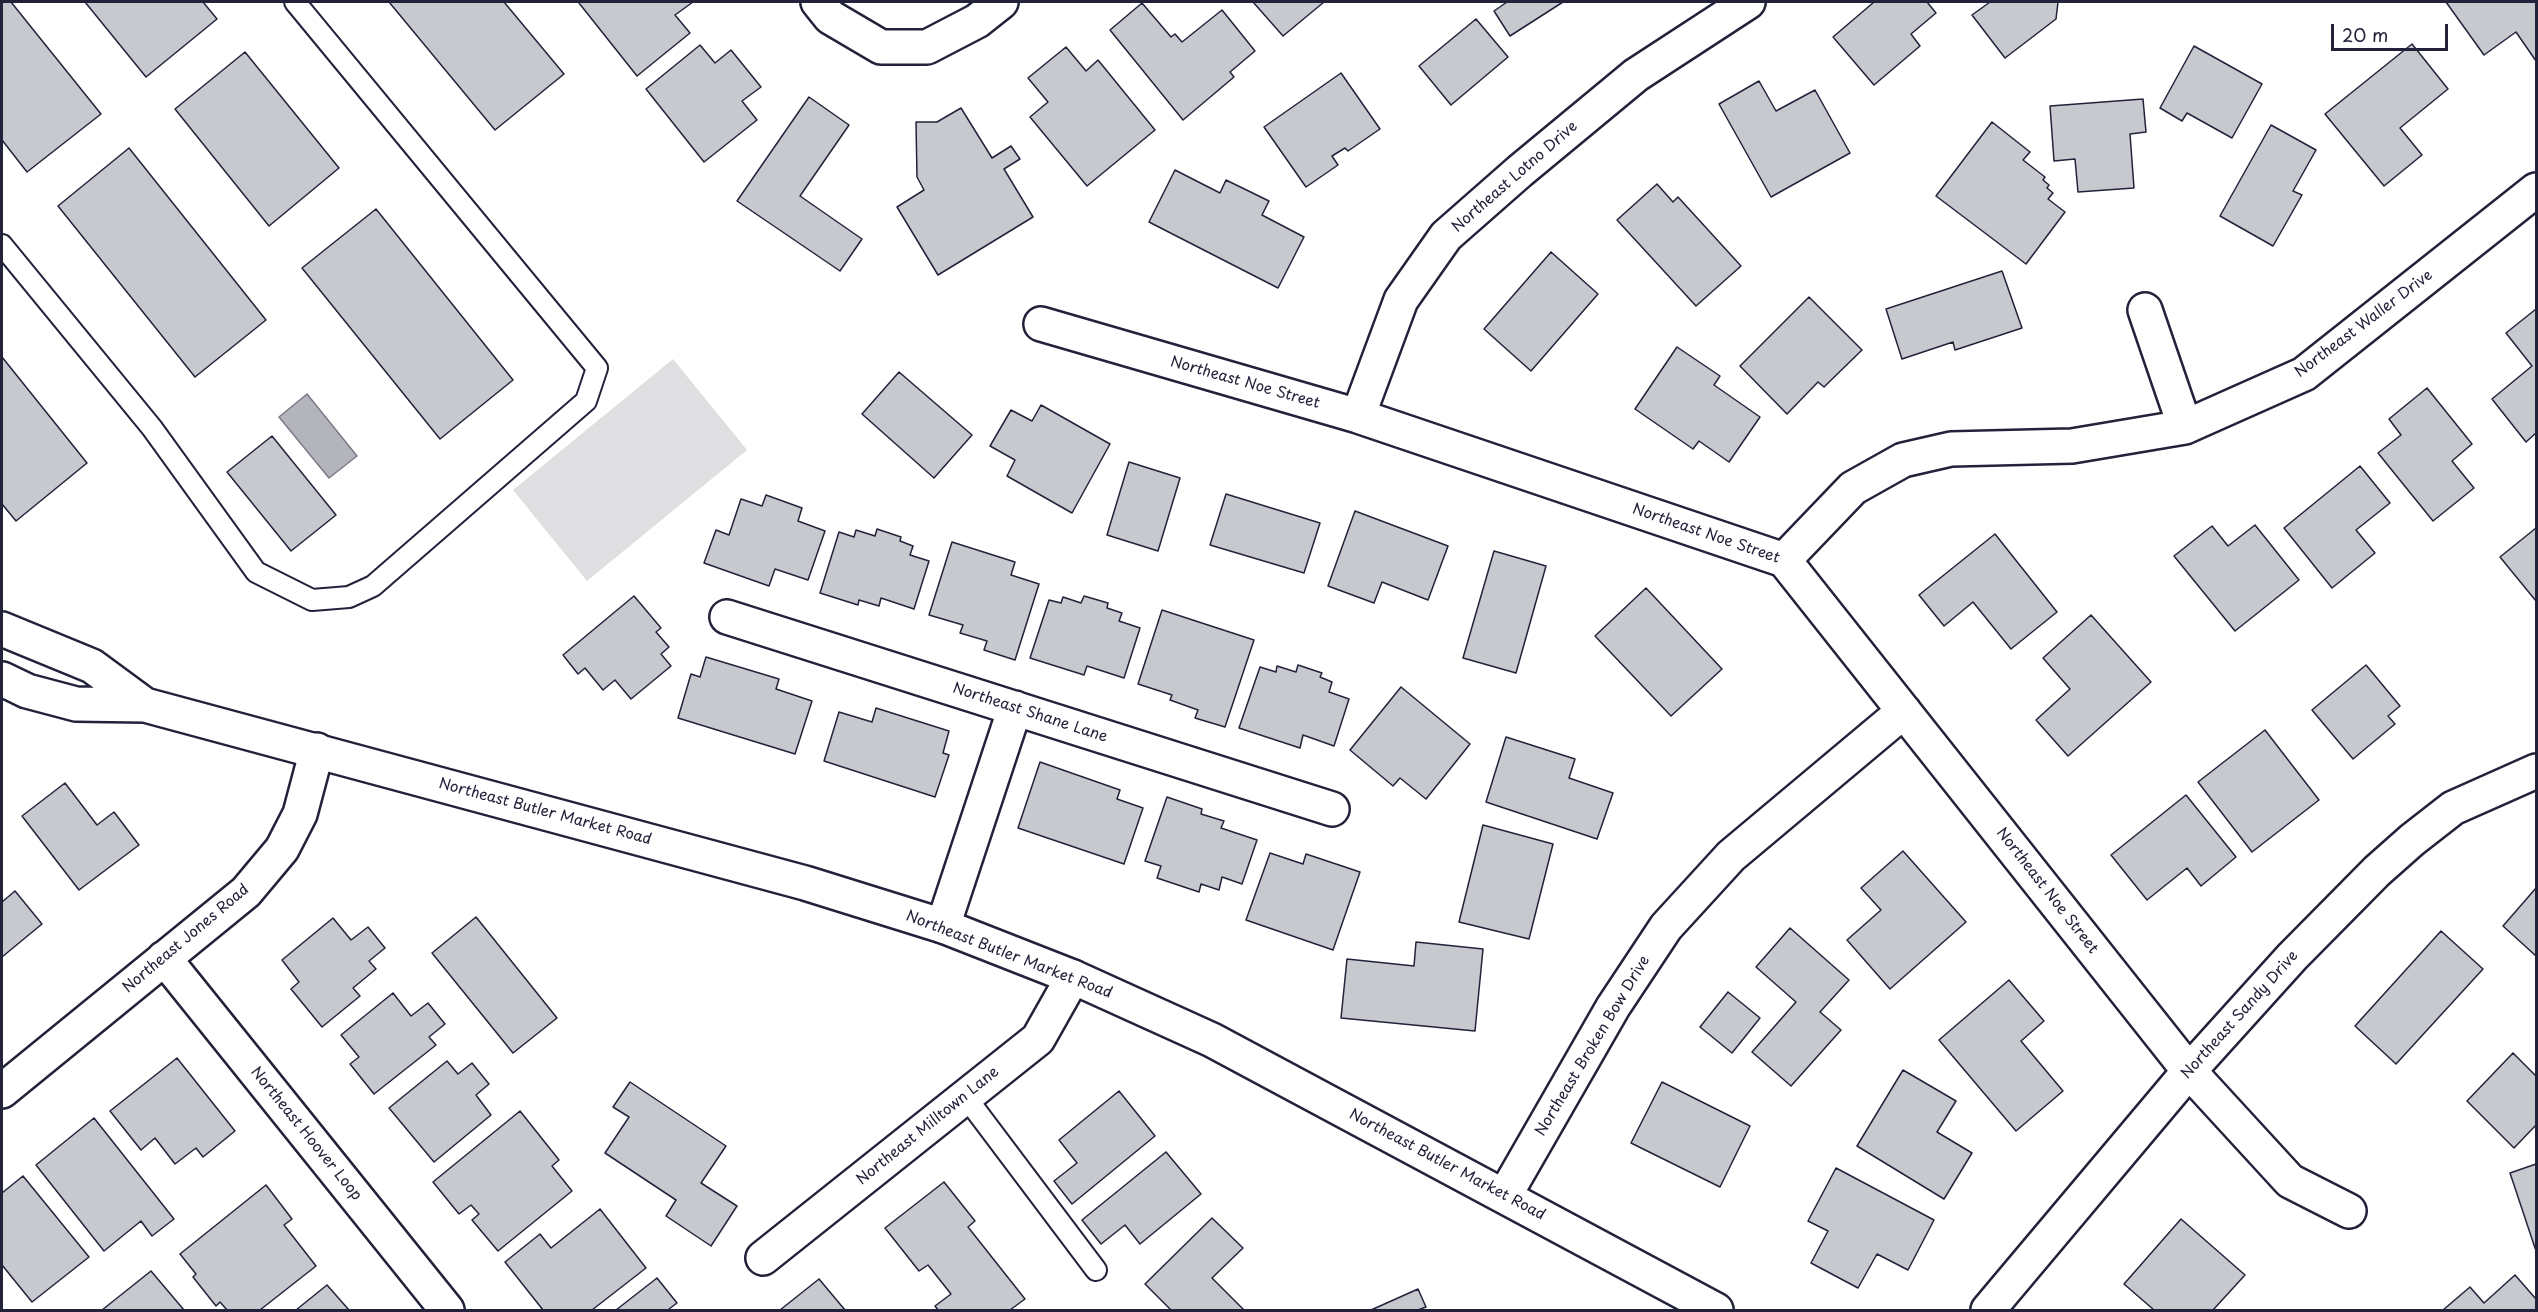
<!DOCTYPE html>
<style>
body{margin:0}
#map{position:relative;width:2538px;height:1312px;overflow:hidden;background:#fff;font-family:"Playpen Sans",sans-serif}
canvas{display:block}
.frame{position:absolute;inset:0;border:3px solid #22223b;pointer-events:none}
.scale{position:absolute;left:2331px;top:24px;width:117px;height:27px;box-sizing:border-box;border:3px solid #22223b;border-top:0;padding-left:8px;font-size:18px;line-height:21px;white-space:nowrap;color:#22223b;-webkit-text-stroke:4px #fff;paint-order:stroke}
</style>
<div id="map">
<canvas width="2538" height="1312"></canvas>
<div class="frame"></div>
<div class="scale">20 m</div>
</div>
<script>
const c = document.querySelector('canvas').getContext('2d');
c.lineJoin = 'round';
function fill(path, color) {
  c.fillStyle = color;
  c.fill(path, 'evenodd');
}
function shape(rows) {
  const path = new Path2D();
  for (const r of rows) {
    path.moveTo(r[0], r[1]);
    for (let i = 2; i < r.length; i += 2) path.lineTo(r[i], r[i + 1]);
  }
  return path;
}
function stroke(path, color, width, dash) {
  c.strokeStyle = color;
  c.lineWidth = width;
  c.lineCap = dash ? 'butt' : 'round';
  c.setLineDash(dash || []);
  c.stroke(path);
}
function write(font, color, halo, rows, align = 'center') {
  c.font = font + ' "Playpen Sans",sans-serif';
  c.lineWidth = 6;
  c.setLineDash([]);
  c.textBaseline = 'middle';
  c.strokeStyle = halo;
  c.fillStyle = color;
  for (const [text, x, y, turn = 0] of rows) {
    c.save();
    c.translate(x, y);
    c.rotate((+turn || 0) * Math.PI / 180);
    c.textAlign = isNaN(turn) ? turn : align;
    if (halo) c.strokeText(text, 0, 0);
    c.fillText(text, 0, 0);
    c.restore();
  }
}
fill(shape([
 [673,359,747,450,587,581,513,490]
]), '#dfdfe2');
const water = shape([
 [307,394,357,456,329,478,279,417,307,394]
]);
fill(water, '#b4b4bc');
stroke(water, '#7a7a88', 1.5);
const building = shape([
 [2,2,11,2,101,114,27,172,2,140,2,2],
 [85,2,203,2,217,19,146,77,85,2],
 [389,2,504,2,564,74,495,130,389,2],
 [580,2,693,2,675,15,690,33,637,76,579,3,580,2],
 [1253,2,1324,2,1283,36,1253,2],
 [1507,2,1563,2,1510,36,1494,11,1507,2],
 [1874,2,1927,2,1936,13,1911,34,1920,46,1874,85,1833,37,1874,2],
 [1990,2,2058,2,2056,19,2005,58,1972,15,1990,2],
 [2446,2,2536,2,2536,61,2516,32,2484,55,2446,2],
 [1142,3,1171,37,1175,34,1182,42,1222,10,1255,51,1230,72,1234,77,1183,120,1110,30,1142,3],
 [1476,19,1508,57,1451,105,1419,66,1476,19],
 [2412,44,2448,89,2400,128,2422,155,2384,186,2325,114,2412,44],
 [700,45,715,63,731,50,761,87,742,101,757,120,704,162,646,89,700,45],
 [2194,46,2262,84,2232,138,2187,113,2182,121,2160,108,2194,46],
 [1066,47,1086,71,1098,60,1155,130,1087,186,1030,117,1048,102,1028,78,1066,47],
 [245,52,339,168,269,226,175,109,245,52],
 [1341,73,1380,129,1348,151,1345,148,1332,156,1338,165,1306,187,1264,127,1341,73],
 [1759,81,1776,111,1815,90,1850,153,1771,197,1719,104,1759,81],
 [809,97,849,125,800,196,862,239,840,271,737,201,809,97],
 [2143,99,2146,132,2130,134,2134,188,2078,192,2075,159,2054,161,2050,106,2143,99],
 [961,108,992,158,1011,146,1020,159,1004,169,1033,217,938,275,897,207,924,190,917,177,916,122,937,122,961,108],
 [1992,122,2030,152,2023,160,2045,177,2043,180,2049,185,2047,188,2053,193,2048,199,2065,212,2026,264,1936,196,1992,122],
 [2271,125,2316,150,2293,191,2302,195,2273,246,2220,216,2271,125],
 [129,148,266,320,195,377,58,206,129,148],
 [1175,170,1220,193,1226,180,1269,201,1262,215,1304,237,1278,288,1149,222,1175,170],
 [1657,184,1673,202,1678,197,1741,266,1696,306,1617,220,1657,184],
 [376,209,513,380,440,439,302,268,376,209],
 [1551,252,1598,294,1531,371,1484,329,1551,252],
 [2002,271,2022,328,1955,350,1953,342,1902,359,1886,309,2002,271],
 [1809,297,1862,350,1824,387,1818,382,1787,414,1740,366,1809,297],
 [2536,309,2536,433,2526,442,2492,399,2532,366,2506,333,2536,309],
 [1677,347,1720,376,1714,385,1760,417,1729,462,1699,441,1693,449,1635,409,1677,347],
 [2,357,87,463,16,521,2,504,2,357],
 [899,372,972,435,934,478,862,414,899,372],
 [2427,388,2472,444,2452,461,2474,488,2433,521,2378,453,2401,435,2389,419,2427,388],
 [1041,405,1110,444,1072,513,1007,476,1015,460,990,446,1011,410,1032,421,1041,405],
 [272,436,336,515,291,551,227,472,272,436],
 [1129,462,1180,478,1158,551,1107,535,1129,462],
 [2360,466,2390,503,2356,530,2375,553,2332,588,2284,528,2360,466],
 [1226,494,1320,523,1304,573,1210,545,1226,494],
 [766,495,802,508,798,521,825,531,808,580,775,569,769,586,704,563,716,530,729,535,741,499,762,506,766,495],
 [1355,511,1448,546,1428,600,1382,582,1374,603,1328,586,1355,511],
 [2255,525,2299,580,2235,631,2174,556,2212,526,2228,546,2255,525],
 [2536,528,2536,601,2500,557,2536,528],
 [877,529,901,537,900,541,913,546,910,555,929,561,914,609,881,598,879,606,859,600,858,605,820,593,839,532,854,537,856,530,875,536,877,529],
 [1995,534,2057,612,2011,649,1973,602,1944,626,1919,595,1995,534],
 [952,542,1015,562,1011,575,1039,584,1015,660,984,650,987,641,960,633,963,625,929,615,952,542],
 [1494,551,1546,566,1516,673,1463,658,1494,551],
 [1646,588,1722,669,1671,716,1595,636,1646,588],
 [634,596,661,628,656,632,669,647,661,654,671,666,631,699,615,680,603,690,585,668,578,674,563,655,634,596],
 [1084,596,1108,603,1107,608,1122,613,1119,621,1140,628,1124,678,1087,666,1084,675,1030,658,1049,600,1061,603,1063,597,1081,603,1084,596],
 [1162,610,1254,640,1225,727,1195,718,1198,710,1170,700,1172,695,1138,684,1162,610],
 [2091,615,2151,682,2068,756,2036,720,2070,689,2043,658,2091,615],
 [706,657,779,679,776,689,812,701,795,754,678,718,691,674,700,677,706,657],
 [1298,665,1322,673,1320,677,1332,682,1329,692,1349,699,1334,746,1303,735,1300,748,1239,728,1260,667,1276,672,1277,666,1296,672,1298,665],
 [2366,665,2400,706,2388,716,2395,724,2353,759,2312,710,2366,665],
 [1401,687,1470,744,1426,799,1400,778,1393,786,1350,750,1401,687],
 [876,708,949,731,943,753,949,755,935,797,824,761,839,712,872,722,876,708],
 [2265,730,2319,800,2252,852,2198,782,2265,730],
 [1506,737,1575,759,1569,778,1613,793,1597,839,1486,802,1506,737],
 [1040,762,1120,790,1117,799,1143,808,1124,864,1018,828,1040,762],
 [65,783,97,825,114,812,139,845,79,890,22,816,65,783],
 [2186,795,2236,857,2201,886,2187,868,2147,900,2111,855,2186,795],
 [1167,797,1202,809,1201,814,1224,821,1221,828,1257,840,1242,884,1222,877,1219,890,1201,884,1199,892,1157,878,1161,866,1145,861,1167,797],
 [1483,825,1553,844,1529,939,1459,922,1483,825],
 [1903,851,1966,922,1890,989,1847,940,1881,910,1861,888,1903,851],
 [1270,853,1303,864,1306,854,1360,872,1333,950,1246,920,1270,853],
 [2536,888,2536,956,2503,926,2536,888],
 [15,891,42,924,2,957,2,902,15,891],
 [476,917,557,1018,513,1053,432,953,476,917],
 [333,918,351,940,368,927,385,948,369,961,376,969,353,988,360,996,322,1027,291,989,299,982,282,960,333,918],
 [1790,928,1849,980,1820,1012,1841,1030,1791,1086,1752,1052,1796,1002,1756,967,1790,928],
 [2441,931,2483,969,2396,1064,2355,1026,2441,931],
 [1416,942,1483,949,1475,1031,1341,1018,1347,959,1414,966,1416,942],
 [2009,980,2044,1021,2021,1041,2063,1091,2016,1131,1939,1040,2009,980],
 [1728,992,1760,1018,1732,1053,1700,1027,1728,992],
 [393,993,411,1016,428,1003,445,1024,429,1037,436,1045,374,1094,350,1064,359,1057,341,1035,393,993],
 [2513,1053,2536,1076,2536,1125,2514,1148,2467,1101,2513,1053],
 [177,1058,235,1131,203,1157,196,1148,175,1164,155,1138,141,1150,110,1111,177,1058],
 [447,1061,458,1074,472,1063,489,1084,476,1095,491,1115,434,1162,389,1108,447,1061],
 [1903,1070,1956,1101,1937,1132,1972,1153,1944,1199,1857,1146,1903,1070],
 [630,1082,726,1146,701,1183,737,1206,711,1246,666,1216,676,1200,605,1153,629,1117,613,1107,630,1082],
 [1662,1082,1750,1126,1720,1187,1631,1143,1662,1082],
 [1119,1091,1155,1136,1072,1204,1054,1181,1077,1163,1059,1140,1119,1091],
 [520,1111,559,1160,552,1166,572,1191,498,1251,472,1220,479,1214,471,1205,459,1214,433,1182,520,1111],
 [94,1118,174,1219,152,1236,141,1221,104,1251,36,1165,94,1118],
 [1166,1152,1201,1194,1140,1244,1125,1225,1101,1244,1082,1220,1166,1152],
 [2536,1164,2536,1251,2510,1173,2536,1164],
 [1836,1168,1934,1220,1908,1270,1877,1254,1858,1288,1811,1263,1828,1231,1808,1221,1836,1168],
 [23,1176,89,1257,32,1302,2,1265,2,1193,23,1176],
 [944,1182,975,1221,968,1227,1025,1299,1010,1310,938,1310,935,1306,951,1294,928,1265,919,1271,885,1228,944,1182],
 [266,1185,292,1219,284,1225,316,1266,260,1310,227,1310,220,1302,216,1306,193,1277,196,1274,180,1254,266,1185],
 [600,1209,646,1268,592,1310,543,1310,505,1262,540,1234,551,1248,600,1209],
 [1212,1218,1243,1248,1212,1278,1244,1310,1171,1310,1145,1284,1212,1218],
 [2181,1219,2245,1275,2213,1310,2154,1310,2124,1284,2181,1219],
 [151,1271,184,1310,102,1310,151,1271],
 [2515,1275,2536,1299,2536,1310,2443,1310,2470,1287,2484,1303,2515,1275],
 [657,1278,677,1303,669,1309,671,1310,616,1310,657,1278],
 [819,1279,845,1310,780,1310,819,1279],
 [327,1285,349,1310,296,1310,327,1285],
 [1418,1289,1426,1307,1418,1310,1371,1310,1418,1289]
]);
fill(building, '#c8c8cf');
stroke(building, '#22223b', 1.5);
const service = shape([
 [2,245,152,428,256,572,312,600,349,597,373,586,586,401,597,368,295,2],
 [965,1096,1096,1270]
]);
const minor = shape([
 [818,2,830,17,881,47,927,47,977,21,1001,2],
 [2145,310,2185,427],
 [1041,324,1358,416,1784,560,2189,1071,2290,1181,2349,1211],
 [1358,416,1401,300,1446,236,1520,171,1636,75,1748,2],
 [1784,560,1853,488,1903,460,1951,449,2072,446,2185,427,2304,374,2536,190],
 [727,617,1332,809],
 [943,926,1015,708],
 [164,958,447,1310],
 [2,1091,246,892,282,849,300,814,317,750],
 [1505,1195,1613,1007,1666,927,1731,856,1904,711],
 [763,1258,1038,1039,1073,977],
 [1988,1310,2189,1071,2292,957,2377,871,2412,840,2453,808,2536,771]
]);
const secondary = shape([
 [2,629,92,666,145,705],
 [2,679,27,691,76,704,145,705,805,883,943,926,1073,977,1212,1040,1716,1310]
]);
stroke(service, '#22223b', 24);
stroke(minor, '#22223b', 38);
stroke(secondary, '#22223b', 38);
stroke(service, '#fff', 20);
stroke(minor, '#fff', 33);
stroke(secondary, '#fff', 33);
write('15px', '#22223b', '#fff', [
 ["Northeast Lotno Drive",1515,177,-41],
 ["Northeast Waller Drive",2364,324,-37],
 ["Northeast Noe Street",1245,383,16],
 ["Northeast Noe Street",1706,534,19],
 ["Northeast Shane Lane",1030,713,18],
 ["Northeast Butler Market Road",545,812,15],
 ["Northeast Noe Street",2047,891,52],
 ["Northeast Jones Road",186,939,-40],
 ["Northeast Butler Market Road",1009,955,21],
 ["Northeast Sandy Drive",2240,1015,-48],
 ["Northeast Broken Bow Drive",1593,1046,-59],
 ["Northeast Milltown Lane",928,1126,-39],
 ["Northeast Hoover Loop",306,1134,51],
 ["Northeast Butler Market Road",1447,1165,28]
]);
</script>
